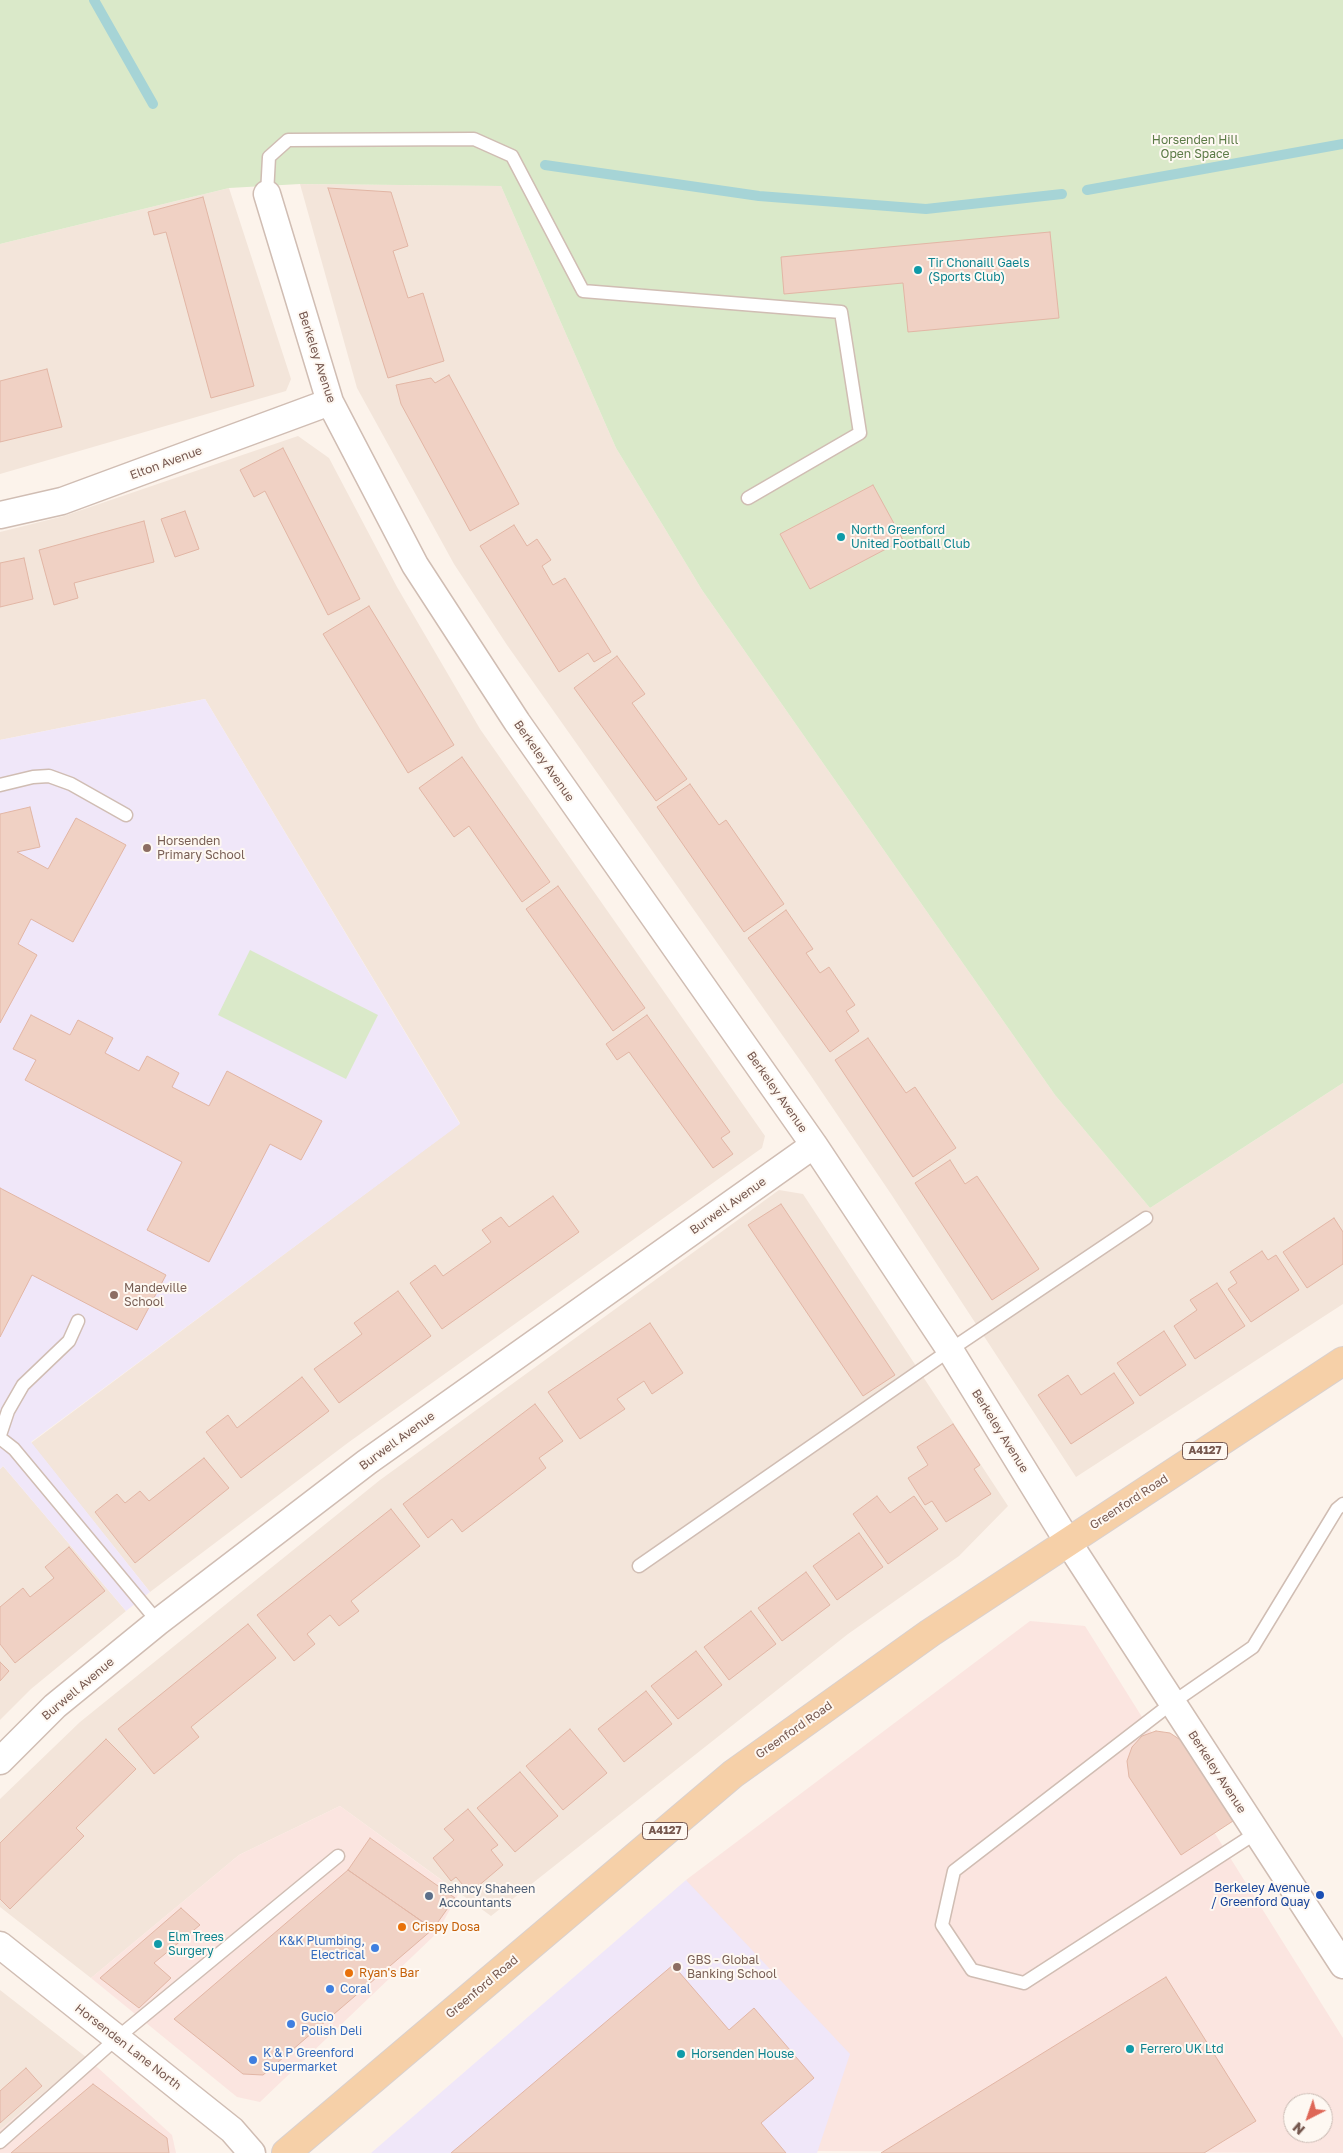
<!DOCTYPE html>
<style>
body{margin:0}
#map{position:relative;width:1343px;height:2153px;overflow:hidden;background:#fcf3eb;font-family:"Golos Text",sans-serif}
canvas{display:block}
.north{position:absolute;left:1283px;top:2093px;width:50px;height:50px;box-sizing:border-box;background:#fef8f2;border:1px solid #c8b8b1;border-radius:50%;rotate:221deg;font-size:14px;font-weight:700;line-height:20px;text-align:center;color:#76584f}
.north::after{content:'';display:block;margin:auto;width:18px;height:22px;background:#de6757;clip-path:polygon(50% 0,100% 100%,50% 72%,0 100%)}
</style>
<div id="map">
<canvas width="1343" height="2153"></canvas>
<div class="north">N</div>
</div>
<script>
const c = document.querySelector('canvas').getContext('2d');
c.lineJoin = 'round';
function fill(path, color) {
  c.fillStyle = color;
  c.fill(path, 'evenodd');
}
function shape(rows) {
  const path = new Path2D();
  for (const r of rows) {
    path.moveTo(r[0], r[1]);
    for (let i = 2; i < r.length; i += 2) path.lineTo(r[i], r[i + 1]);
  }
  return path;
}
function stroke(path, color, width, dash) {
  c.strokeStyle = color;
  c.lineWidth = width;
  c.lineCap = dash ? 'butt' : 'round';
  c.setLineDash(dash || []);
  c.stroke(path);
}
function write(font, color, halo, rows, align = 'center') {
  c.font = font + ' "Golos Text",sans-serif';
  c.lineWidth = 4;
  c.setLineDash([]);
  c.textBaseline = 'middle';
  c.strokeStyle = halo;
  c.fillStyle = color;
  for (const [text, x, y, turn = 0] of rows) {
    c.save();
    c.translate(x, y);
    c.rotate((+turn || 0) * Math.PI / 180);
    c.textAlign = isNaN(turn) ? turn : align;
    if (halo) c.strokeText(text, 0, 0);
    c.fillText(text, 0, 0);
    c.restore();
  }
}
fill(shape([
 [300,184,501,186,616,448,702,590,1055,1095,1150,1208,1343,1083,1343,1304,1076,1477,891,1194,809,1073,507,645,454,564,357,388],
 [229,188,291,379,286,391,0,474,0,244],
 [298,436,329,458,397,587,480,729,765,1136,762,1148,349,1442,150,1592,31,1443,460,1123,205,699,0,740,0,532,64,516],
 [779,1190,803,1194,1008,1506,959,1556,848,1634,491,1916,340,1806,239,1855,91,1978,0,1907,0,1799,80,1722,380,1480],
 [3,1466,126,1611,31,1689,0,1720,0,1469],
 [0,1990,86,2057,0,2130]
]), '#f3e5da');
fill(shape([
 [1030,1621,1085,1626,1343,2038,1343,2153,816,2151,686,1880],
 [1293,2103,1323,2103,1323,2133,1293,2133],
 [340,1806,459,1893,437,1933,260,2102,237,2097,91,1978,239,1855],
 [86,2057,172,2135,176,2153,0,2153,0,2130]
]), '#fbe5e0');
fill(shape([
 [205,699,460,1124,31,1442,150,1592,126,1611,3,1466,0,1469,0,740],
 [686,1880,850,2054,817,2153,371,2153]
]), '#f0e7f9');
fill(shape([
 [0,0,1343,0,1343,1083,1150,1208,1055,1095,702,590,616,448,501,186,300,184,229,188,0,244],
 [250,950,378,1015,346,1079,218,1015]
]), '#dae9c9');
stroke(shape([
 [94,0,153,104],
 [545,165,759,196,926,209,1062,194],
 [1087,190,1343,144]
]), '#a6d4d6', 10);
const building = shape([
 [328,188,391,192,408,246,393,251,408,298,423,293,444,361,388,378,328,188],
 [203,197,254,386,211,398,166,232,154,235,148,212,203,197],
 [1050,232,1059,318,908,332,903,283,784,294,781,257,1050,232],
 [47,369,62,427,0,442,0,381,47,369],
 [449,375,519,504,470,531,401,404,396,385,431,378,435,383,449,375],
 [283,448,360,599,328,615,265,491,254,497,240,470,283,448],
 [873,485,903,540,810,589,780,534,873,485],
 [185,511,199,549,175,557,161,519,185,511],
 [144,521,154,562,74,583,78,598,54,605,39,550,144,521],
 [514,525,527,546,537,539,551,560,542,566,553,585,565,578,611,652,594,662,588,653,559,672,480,546,514,525],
 [24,558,33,599,0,607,0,563,24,558],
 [369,606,454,745,408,773,323,634,369,606],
 [617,656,645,694,632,703,687,779,656,801,574,688,617,656],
 [462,757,550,882,522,902,469,826,454,837,419,788,462,757],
 [690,784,719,825,726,820,784,904,744,932,657,807,690,784],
 [30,807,40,847,17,852,48,869,76,818,126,845,73,942,31,919,18,944,37,955,0,1023,0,814,30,807],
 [558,886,645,1008,613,1031,526,909,558,886],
 [786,910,813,949,806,953,820,973,829,967,855,1005,846,1011,859,1031,830,1052,748,938,786,910],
 [31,1015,70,1035,78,1020,113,1038,105,1053,139,1071,147,1056,179,1073,172,1087,209,1106,227,1071,322,1121,301,1160,270,1144,209,1262,147,1230,182,1162,25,1080,36,1060,13,1049,31,1015],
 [647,1015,730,1132,721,1138,733,1154,713,1168,629,1052,617,1060,606,1044,647,1015],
 [868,1038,906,1093,915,1087,956,1148,913,1177,835,1060,868,1038],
 [950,1160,965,1184,977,1176,1039,1269,992,1300,915,1183,950,1160],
 [0,1188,166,1275,137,1330,32,1275,0,1337,0,1188],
 [553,1196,579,1232,442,1329,410,1283,435,1265,443,1276,491,1242,482,1230,501,1217,509,1227,553,1196],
 [781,1204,895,1375,863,1396,748,1225,781,1204],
 [1334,1218,1343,1232,1343,1264,1307,1288,1283,1252,1334,1218],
 [1262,1251,1268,1260,1276,1255,1299,1290,1251,1322,1228,1289,1237,1283,1230,1272,1262,1251],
 [1217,1283,1245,1326,1195,1359,1174,1326,1197,1310,1190,1300,1217,1283],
 [398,1291,431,1336,339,1403,314,1369,362,1334,354,1323,398,1291],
 [650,1323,683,1373,652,1394,644,1381,617,1399,625,1409,580,1439,548,1392,650,1323],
 [1164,1331,1186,1365,1140,1396,1117,1363,1164,1331],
 [1114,1373,1134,1403,1071,1444,1038,1395,1068,1375,1081,1395,1114,1373],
 [302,1377,329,1411,241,1478,206,1432,228,1415,237,1428,302,1377],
 [535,1404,563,1441,539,1458,546,1468,462,1532,452,1519,428,1538,403,1504,535,1404],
 [953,1424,980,1465,974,1469,991,1494,946,1522,932,1501,925,1505,908,1478,928,1465,917,1447,953,1424],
 [204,1458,229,1488,135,1563,95,1512,117,1494,125,1503,140,1491,149,1501,204,1458],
 [877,1496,890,1513,914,1496,938,1529,888,1564,853,1514,877,1496],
 [391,1509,420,1546,351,1601,359,1611,339,1626,330,1615,307,1634,315,1644,294,1661,257,1615,391,1509],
 [859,1533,883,1567,837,1600,813,1566,859,1533],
 [69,1547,105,1591,15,1663,0,1644,0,1607,23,1588,30,1597,54,1578,45,1567,69,1547],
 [806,1572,830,1605,782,1641,758,1608,806,1572],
 [751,1611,776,1644,729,1680,704,1647,751,1611],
 [248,1624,276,1658,191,1727,199,1737,154,1774,118,1729,248,1624],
 [696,1651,722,1685,678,1719,651,1686,696,1651],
 [0,1662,9,1671,0,1681,0,1662],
 [646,1691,672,1724,624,1762,598,1729,646,1691],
 [570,1729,607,1773,563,1810,526,1766,570,1729],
 [1156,1731,1170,1733,1182,1741,1233,1821,1181,1855,1129,1777,1127,1761,1132,1747,1142,1736,1156,1731],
 [106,1739,136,1769,76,1828,84,1836,10,1909,0,1899,0,1843,106,1739],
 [520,1772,558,1816,515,1852,477,1808,520,1772],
 [468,1809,498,1845,491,1850,503,1865,470,1893,456,1877,451,1881,433,1858,454,1840,444,1829,468,1809],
 [370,1838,455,1898,433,1929,348,1870,370,1838],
 [348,1870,433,1929,263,2075,243,2074,174,2019,348,1870],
 [181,1908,200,1925,154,1963,171,1978,139,2008,100,1978,181,1908],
 [673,1965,729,2030,754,2008,814,2078,761,2123,786,2153,451,2153,673,1965],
 [1166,1977,1256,2121,1204,2153,881,2153,1166,1977],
 [26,2068,42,2086,0,2123,0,2091,26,2068],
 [93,2084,167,2138,169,2153,11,2153,93,2084]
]);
fill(building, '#f0d1c4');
stroke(building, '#e2b6a5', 1);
const service = shape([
 [267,194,269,157,288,140,474,139,512,156,583,291,841,312,860,433,748,498],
 [0,785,33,777,49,776,71,784,126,815],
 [0,1435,8,1411,23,1385,69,1341,78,1321],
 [0,1438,14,1449,158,1622],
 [639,1566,950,1350,1146,1218],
 [1256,1833,1024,1983,972,1970,942,1925,954,1871,1172,1703,1253,1647,1337,1509,1343,1504],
 [0,2142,117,2038,338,1856]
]);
const minor = shape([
 [267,194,330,402,415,565,517,722,814,1145,950,1350,1068,1542,1343,1965],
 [0,515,62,501,330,402],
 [0,1761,55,1706,158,1622,367,1462,814,1145],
 [0,1945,232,2130,252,2153]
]);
const primary = shape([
 [286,2153,733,1774,930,1633,1343,1361]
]);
stroke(service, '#d0bdb3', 15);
stroke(minor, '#d0bdb3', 29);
stroke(primary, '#d9d0ce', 30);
stroke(service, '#fff', 12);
stroke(minor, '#fff', 26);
stroke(primary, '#f6d0a8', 28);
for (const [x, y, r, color] of [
 [918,270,5,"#0f9aa8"],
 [841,537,5,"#0f9aa8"],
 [147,848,5,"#8d6e63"],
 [114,1295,5,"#8d6e63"],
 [1320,1895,5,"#1a4fb4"],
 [429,1896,5,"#5c6f8a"],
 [402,1927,5,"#e8710a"],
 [158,1944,5,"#0f9aa8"],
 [375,1948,5,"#3f7fe0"],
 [677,1967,5,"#8d6e63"],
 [349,1973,5,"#e8710a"],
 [330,1989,5,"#3f7fe0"],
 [291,2024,5,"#3f7fe0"],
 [1130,2049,5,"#0f9aa8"],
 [681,2054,5,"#0f9aa8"],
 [253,2060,5,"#3f7fe0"]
]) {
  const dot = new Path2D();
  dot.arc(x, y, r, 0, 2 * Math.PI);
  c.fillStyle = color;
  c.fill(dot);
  stroke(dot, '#fef8f2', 2);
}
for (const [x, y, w] of [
 [1205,1451,45],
 [665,1831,45]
]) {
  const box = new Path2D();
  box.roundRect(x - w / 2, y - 8.5, w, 17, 4);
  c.fillStyle = '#fef8f2';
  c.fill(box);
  stroke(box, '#76584f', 1);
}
write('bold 11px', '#76584f', null, [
 ["A4127",1205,1451],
 ["A4127",665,1831]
]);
write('12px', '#5c7b47', '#fef8f2', [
 ["Horsenden Hill",1195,140],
 ["Open Space",1195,154]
]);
write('12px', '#0d838f', '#fef8f2', [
 ["Tir Chonaill Gaels",928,263],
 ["(Sports Club)",928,277],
 ["North Greenford",851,530],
 ["United Football Club",851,544],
 ["Elm Trees",168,1937],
 ["Surgery",168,1951],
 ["Ferrero UK Ltd",1140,2049],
 ["Horsenden House",691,2054]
], 'left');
write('12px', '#76584f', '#fef8f2', [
 ["Berkeley Avenue",317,357,72],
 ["Elton Avenue",166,463,-20],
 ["Berkeley Avenue",544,761,55],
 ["Berkeley Avenue",777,1092,55],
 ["Burwell Avenue",728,1206,-35],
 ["Berkeley Avenue",1000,1431,58],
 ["Burwell Avenue",397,1441,-36],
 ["Greenford Road",1129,1502,-33],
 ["Burwell Avenue",78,1689,-40],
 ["Greenford Road",794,1730,-35],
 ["Berkeley Avenue",1217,1772,57],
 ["Greenford Road",482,1987,-40],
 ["Horsenden Lane North",128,2047,38]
]);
write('12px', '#785e54', '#fef8f2', [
 ["Horsenden",157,841],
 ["Primary School",157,855],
 ["Mandeville",124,1288],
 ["School",124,1302],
 ["GBS - Global",687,1960],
 ["Banking School",687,1974]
], 'left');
write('12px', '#164399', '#fef8f2', [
 ["Berkeley Avenue",1310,1888],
 ["/ Greenford Quay",1310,1902]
], 'right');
write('12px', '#4e5e75', '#fef8f2', [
 ["Rehncy Shaheen",439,1889],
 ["Accountants",439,1903]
], 'left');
write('12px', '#c56008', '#fef8f2', [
 ["Crispy Dosa",412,1927],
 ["Ryan's Bar",359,1973]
], 'left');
write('12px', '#366cbe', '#fef8f2', [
 ["K&K Plumbing,",365,1941,"right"],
 ["Electrical",365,1955,"right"],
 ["Coral",340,1989],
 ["Gucio",301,2017],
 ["Polish Deli",301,2031],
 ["K & P Greenford",263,2053],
 ["Supermarket",263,2067]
], 'left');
</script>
